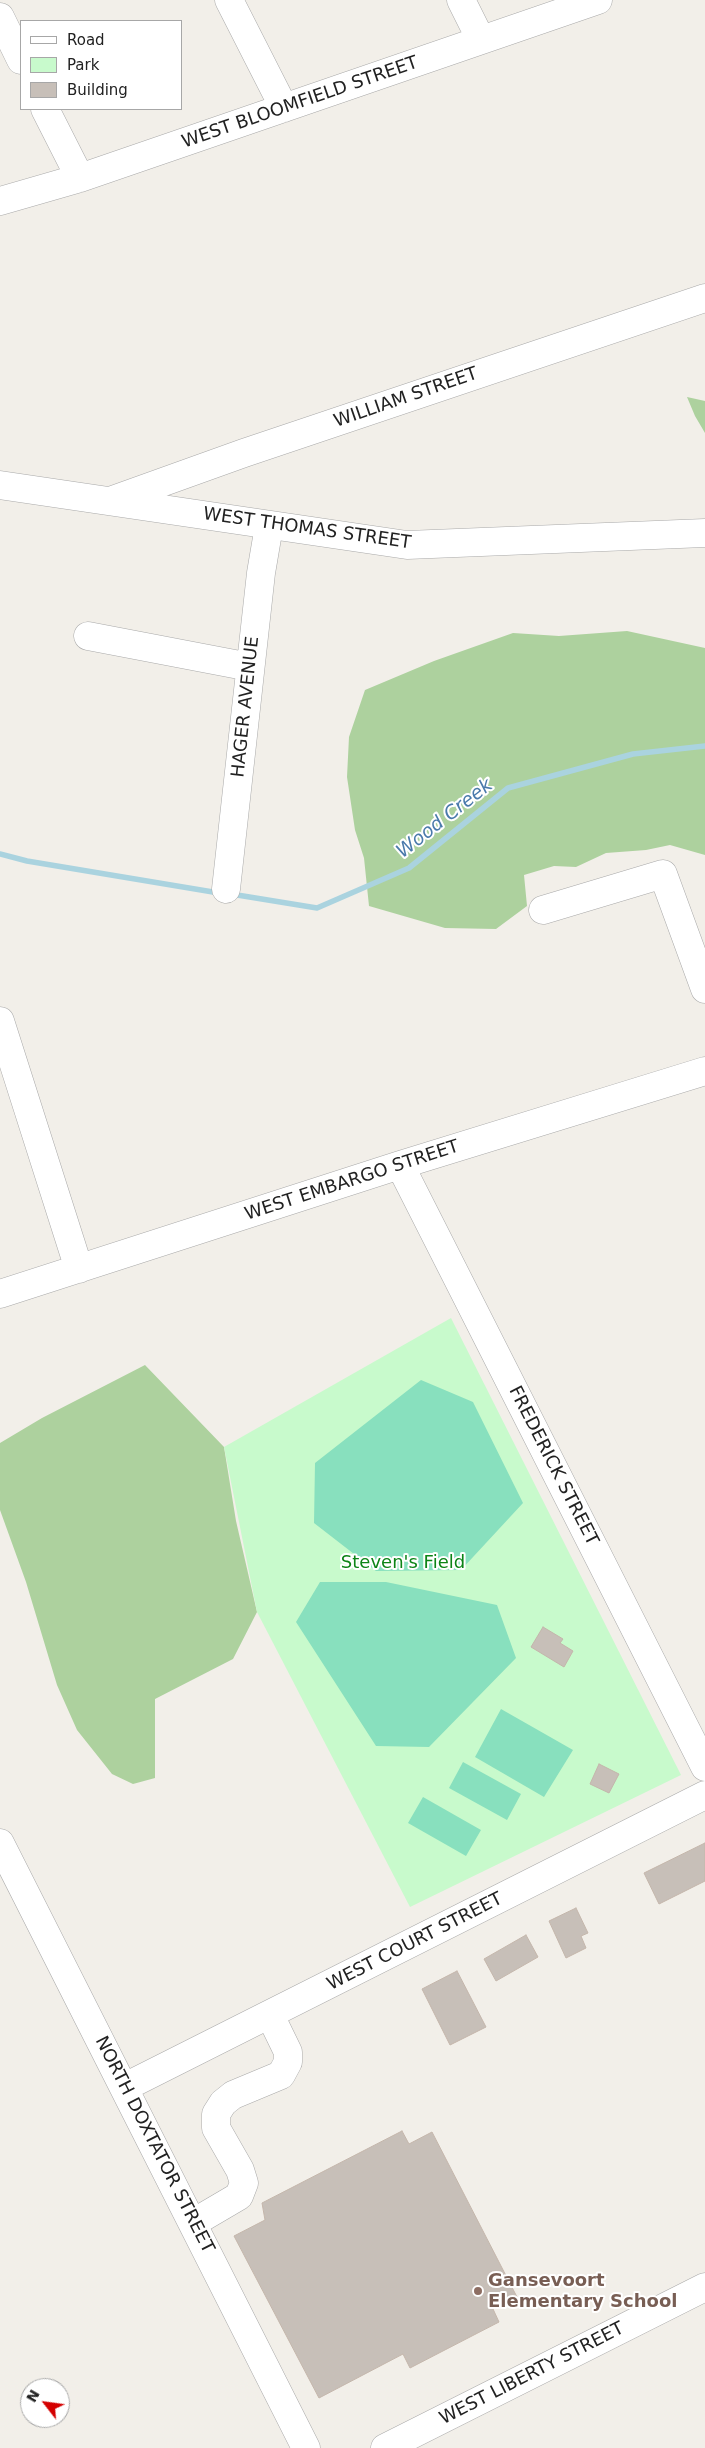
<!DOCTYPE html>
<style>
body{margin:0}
#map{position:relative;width:705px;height:2448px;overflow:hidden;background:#f2efe9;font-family:"DejaVu Sans",sans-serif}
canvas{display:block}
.legend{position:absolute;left:20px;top:20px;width:162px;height:90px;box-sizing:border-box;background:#fff;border:1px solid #a7a7a7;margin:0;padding:6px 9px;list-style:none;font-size:15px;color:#222}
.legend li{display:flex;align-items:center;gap:10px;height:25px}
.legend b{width:25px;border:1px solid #a7a7a7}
.north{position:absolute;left:20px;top:2378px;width:50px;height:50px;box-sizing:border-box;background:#fff;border:1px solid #a7a7a7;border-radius:50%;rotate:300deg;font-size:14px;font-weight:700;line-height:20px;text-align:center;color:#222}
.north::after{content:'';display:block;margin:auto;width:18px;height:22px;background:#d40000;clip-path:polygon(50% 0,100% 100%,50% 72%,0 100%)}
</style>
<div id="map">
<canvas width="705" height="2448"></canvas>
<ul class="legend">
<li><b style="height:6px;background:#fff"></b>Road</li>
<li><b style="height:14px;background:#c8facc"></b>Park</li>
<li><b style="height:14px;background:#c7bfb8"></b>Building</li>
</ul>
<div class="north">N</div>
</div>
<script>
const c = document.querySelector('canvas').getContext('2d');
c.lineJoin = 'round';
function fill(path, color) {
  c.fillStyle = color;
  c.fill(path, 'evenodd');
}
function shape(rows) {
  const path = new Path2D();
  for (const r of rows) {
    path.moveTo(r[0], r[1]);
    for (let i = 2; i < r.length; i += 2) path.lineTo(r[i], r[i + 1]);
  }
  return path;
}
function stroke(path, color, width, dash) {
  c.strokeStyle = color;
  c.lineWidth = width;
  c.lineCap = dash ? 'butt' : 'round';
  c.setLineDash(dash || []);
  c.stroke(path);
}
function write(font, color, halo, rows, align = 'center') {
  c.font = font + ' "DejaVu Sans",sans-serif';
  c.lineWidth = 4;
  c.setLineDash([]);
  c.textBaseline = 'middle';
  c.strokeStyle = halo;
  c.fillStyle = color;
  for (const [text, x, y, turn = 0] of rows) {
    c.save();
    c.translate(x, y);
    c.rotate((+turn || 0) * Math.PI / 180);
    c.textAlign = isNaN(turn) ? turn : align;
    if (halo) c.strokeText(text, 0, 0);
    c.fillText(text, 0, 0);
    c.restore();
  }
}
fill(shape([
 [687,397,705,401,705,433,695,416],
 [627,631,705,648,705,855,670,845,646,850,606,853,576,867,554,866,524,875,527,906,496,929,445,928,369,906,364,858,355,830,347,777,349,737,365,690,434,661,513,633,559,636],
 [145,1365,224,1447,236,1521,257,1612,233,1659,155,1699,155,1778,133,1784,112,1774,77,1730,57,1685,26,1582,0,1510,0,1443,42,1418]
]), '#add19e');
fill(shape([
 [451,1318,681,1775,410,1907,257,1612,224,1447]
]), '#c8facc');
fill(shape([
 [421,1380,473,1402,523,1503,461,1570,376,1571,314,1523,315,1463],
 [320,1582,386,1582,497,1605,516,1658,429,1747,376,1746,296,1622],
 [501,1709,573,1750,544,1797,475,1757],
 [463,1762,521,1794,507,1820,449,1788],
 [423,1797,481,1830,466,1856,408,1823]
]), '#88e0be');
stroke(shape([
 [0,854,27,861,219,893],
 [231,894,317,908,409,868,508,788,633,754,705,746]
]), '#aad3df', 5.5);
const building = shape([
 [543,1627,563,1639,560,1643,573,1651,564,1667,531,1647,543,1627],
 [599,1764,619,1774,609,1793,590,1784,599,1764],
 [705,1843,705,1881,659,1904,644,1873,705,1843],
 [576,1908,588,1933,581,1936,586,1948,566,1958,549,1921,576,1908],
 [526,1935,538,1957,496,1981,484,1959,526,1935],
 [457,1971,486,2027,450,2045,422,1989,457,1971],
 [402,2131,409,2144,432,2132,517,2297,493,2309,499,2322,410,2368,403,2354,319,2398,234,2236,265,2220,262,2203,402,2131]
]);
fill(building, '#c7bfb8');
stroke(building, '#c4b6ab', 1);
const minor = shape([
 [229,0,284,108],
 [461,0,481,40],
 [0,17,21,60],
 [45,109,80,178],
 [0,201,80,178,598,0],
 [0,485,407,545,705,533],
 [113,500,244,453,705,298],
 [88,636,250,667],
 [226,889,261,573,269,526],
 [543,910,663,874,705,989],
 [0,1021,79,1269],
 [400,1165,705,1767],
 [0,1294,400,1165,705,1071],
 [0,1843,306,2448],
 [125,2087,705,1795],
 [193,2223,239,2196,244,2183,240,2170,216,2128,216,2114,223,2103,233,2095,281,2075,288,2062,288,2052,270,2015],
 [385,2448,705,2287]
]);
stroke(minor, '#a9a9a9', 29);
stroke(minor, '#fff', 28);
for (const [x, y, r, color] of [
 [478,2291,5,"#8d6e63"]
]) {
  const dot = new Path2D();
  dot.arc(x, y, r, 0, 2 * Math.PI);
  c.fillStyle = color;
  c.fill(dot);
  stroke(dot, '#fff', 2);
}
write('18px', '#222', '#fff', [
 ["WEST BLOOMFIELD STREET",300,103,-19],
 ["WILLIAM STREET",406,398,-19],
 ["WEST THOMAS STREET",307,529,8],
 ["HAGER AVENUE",246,707,-84],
 ["WEST EMBARGO STREET",352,1181,-18],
 ["FREDERICK STREET",553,1466,63],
 ["WEST COURT STREET",415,1942,-27],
 ["NORTH DOXTATOR STREET",154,2145,63],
 ["WEST LIBERTY STREET",532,2374,-27]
]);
write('18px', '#0c8416', '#fff', [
 ["Steven's Field",403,1563]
]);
write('bold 18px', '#785e54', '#fff', [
 ["Gansevoort",488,2281],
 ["Elementary School",488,2302]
], 'left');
write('italic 19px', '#4a7aab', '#fff', [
 ["Wood Creek",445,819,-38]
]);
</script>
